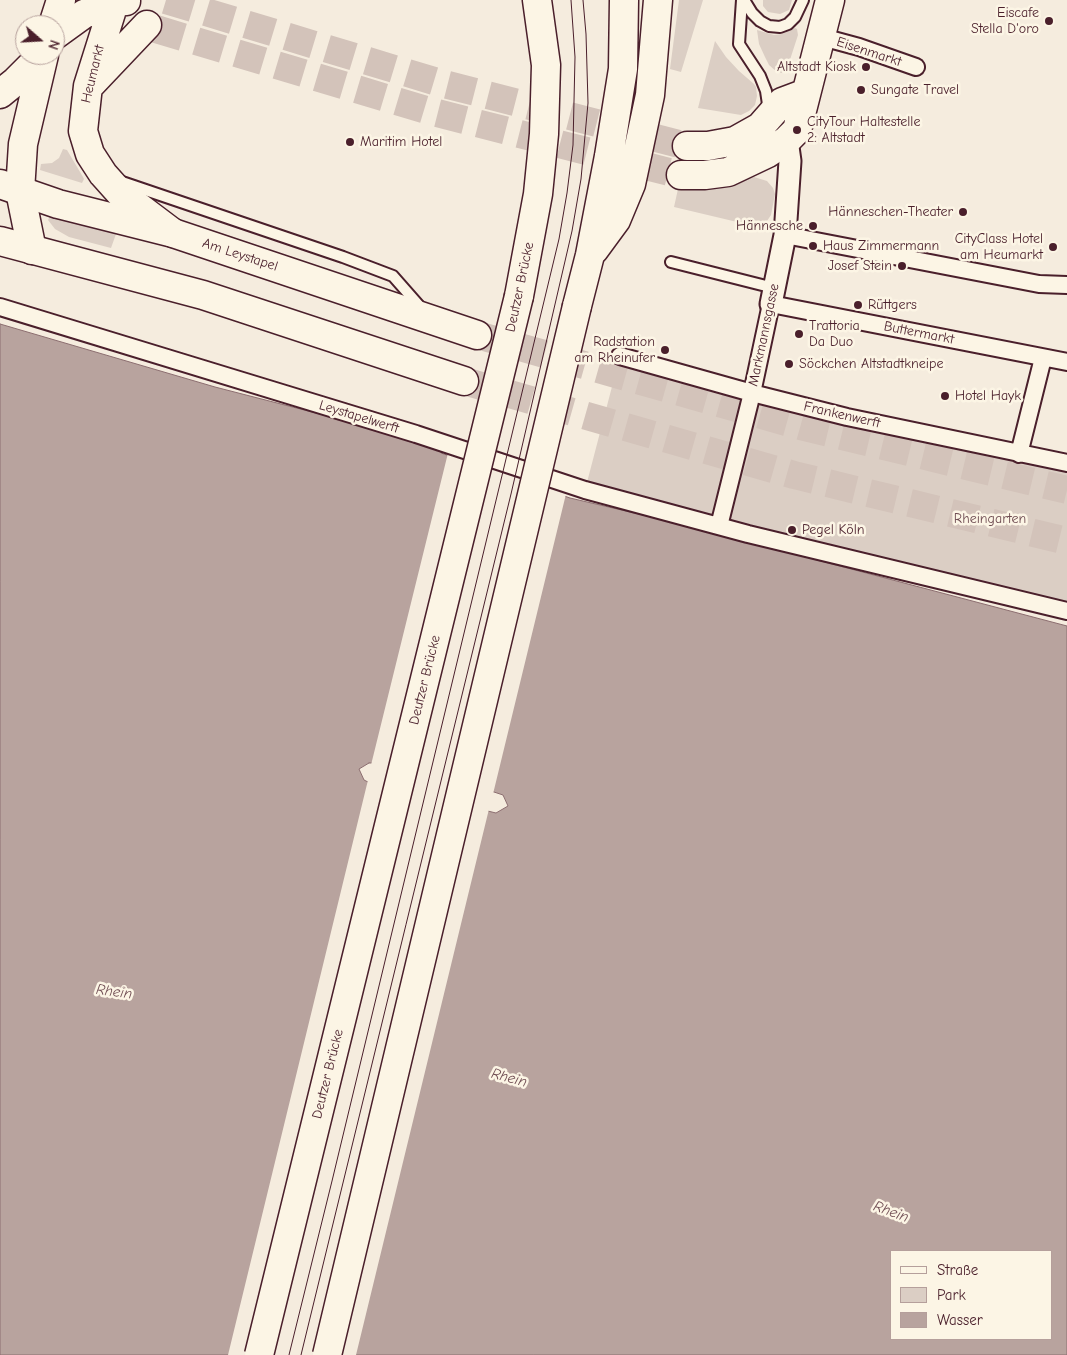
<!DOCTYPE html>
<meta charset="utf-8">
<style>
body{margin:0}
#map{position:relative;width:1067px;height:1355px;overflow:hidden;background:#f5ecde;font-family:"Comic Neue",sans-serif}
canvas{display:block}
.legend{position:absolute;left:890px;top:1250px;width:162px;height:90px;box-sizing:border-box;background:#fcf5e5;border:1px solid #b59f9b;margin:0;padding:6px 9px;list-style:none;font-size:15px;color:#4a1f2b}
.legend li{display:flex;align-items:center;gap:10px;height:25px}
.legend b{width:25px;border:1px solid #b59f9b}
.north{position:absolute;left:15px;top:15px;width:50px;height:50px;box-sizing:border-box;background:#fcf5e5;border:1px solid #b59f9b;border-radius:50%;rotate:109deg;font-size:14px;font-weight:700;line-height:20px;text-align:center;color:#4a1f2b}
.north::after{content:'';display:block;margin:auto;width:18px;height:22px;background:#4a1f2b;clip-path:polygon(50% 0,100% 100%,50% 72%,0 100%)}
</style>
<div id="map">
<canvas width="1067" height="1355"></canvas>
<ul class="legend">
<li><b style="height:6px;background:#fcf5e5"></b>Straße</li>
<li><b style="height:14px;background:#dbcec4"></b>Park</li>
<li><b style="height:14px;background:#b8a39e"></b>Wasser</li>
</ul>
<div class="north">N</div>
</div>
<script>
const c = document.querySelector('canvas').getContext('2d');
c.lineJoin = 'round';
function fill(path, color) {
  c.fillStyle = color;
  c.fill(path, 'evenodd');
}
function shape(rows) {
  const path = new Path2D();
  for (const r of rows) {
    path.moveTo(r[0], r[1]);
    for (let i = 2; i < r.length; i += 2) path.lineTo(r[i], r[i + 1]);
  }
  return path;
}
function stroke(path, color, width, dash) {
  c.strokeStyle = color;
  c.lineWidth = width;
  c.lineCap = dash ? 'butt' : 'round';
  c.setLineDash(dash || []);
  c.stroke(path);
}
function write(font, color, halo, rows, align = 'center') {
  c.font = font + ' "Comic Neue",sans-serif';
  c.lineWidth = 5;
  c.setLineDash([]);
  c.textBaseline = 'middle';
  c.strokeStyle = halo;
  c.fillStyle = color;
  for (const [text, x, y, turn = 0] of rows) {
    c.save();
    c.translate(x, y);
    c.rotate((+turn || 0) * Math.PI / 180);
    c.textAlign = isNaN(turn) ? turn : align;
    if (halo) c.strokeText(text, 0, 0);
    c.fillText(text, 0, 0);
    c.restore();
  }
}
fill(shape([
 [679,0,703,0,681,72,670,69],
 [763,0,792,0,789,10,780,14,768,12,763,6],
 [795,28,797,29,798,35,787,69,782,73,777,72,769,65,765,57,759,44,757,30,774,35,782,34],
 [715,41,726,57,739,71,754,84,756,87,757,96,755,105,749,111,741,115,698,108],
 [63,149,67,150,83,177,84,179,82,183,40,170,41,164,52,163,59,158],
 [754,177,767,181,773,188,775,194,771,215,767,221,759,226,754,226,674,207,678,189,699,190,733,187,741,181],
 [51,214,116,234,111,248,69,237,55,229,48,220],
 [620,356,1067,463,1067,611,585,490]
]), '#dbcec4');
const water = shape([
 [0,324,215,387,440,445,441,453,570,498,673,522,1067,626,1067,1355,0,1355,0,324],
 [369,763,372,763,494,792,503,795,508,806,496,813,368,782,364,780,359,769,369,763],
 [891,1251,1051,1251,1051,1339,891,1339,891,1251]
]);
fill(water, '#b8a39e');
stroke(water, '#8c6e70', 1);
fill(shape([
 [448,453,566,494,493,794,371,765],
 [368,780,489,809,356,1355,228,1355]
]), '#f5ecde');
stroke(shape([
 [166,0,444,84,687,146],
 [156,29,433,112,681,175]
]), '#d3c3ba', 28, [28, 14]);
stroke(shape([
 [477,335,804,427,1067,490],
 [464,381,794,475,1067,541]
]), '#d3c3ba', 28, [28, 14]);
const service = shape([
 [742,0,739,44,760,76,766,91,769,111],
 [744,0,752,13,760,21,769,26,780,27,788,24,795,17,803,0],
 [122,182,343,257,393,276,422,309],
 [671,262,774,288]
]);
const pedestrian = shape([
 [822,37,859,47,916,67],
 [785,235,1039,284,1067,285],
 [0,307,416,434,585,490,748,534,1067,611],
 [620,356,752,393,847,417,1067,463],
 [1019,454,1043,358],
 [719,526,752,393,771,304,1067,362]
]);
const minor = shape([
 [771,304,785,235,790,161,787,140]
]);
const secondary = shape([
 [115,0,88,86,83,131,90,154,103,174,120,193,173,233],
 [53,25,61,0],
 [55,35,84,14,114,2,126,1],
 [91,84,147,25],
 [0,94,16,81,42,55],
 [687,146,708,146,735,141,760,127,782,102,806,93],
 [681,175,705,175,728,172,768,153,787,140,797,130,830,0],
 [32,250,20,191,23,144,44,55],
 [594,250,616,220,631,184,650,95,658,0],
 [519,296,538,194,544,134,546,65,537,0],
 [577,306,590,255,609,156,623,69,624,0]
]);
const primary = shape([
 [0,184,58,204,173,233,477,335],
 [0,241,203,295,464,381]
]);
stroke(service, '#4a1f2b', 14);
stroke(pedestrian, '#4a1f2b', 20);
stroke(minor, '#4a1f2b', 25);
stroke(secondary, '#4a1f2b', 31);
stroke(primary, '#4a1f2b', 31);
stroke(service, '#fcf5e5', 10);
stroke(pedestrian, '#fcf5e5', 16);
stroke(minor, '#fcf5e5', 21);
stroke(secondary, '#fcf5e5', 28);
stroke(primary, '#fcf5e5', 28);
stroke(shape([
 [289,1355,332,1181,559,239,567,193,573,145,575,57,571,0],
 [301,1355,511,494,572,231,581,179,588,103,586,34,583,0]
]), '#4a1f2b', 1);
const secondaryBridge = shape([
 [259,1355,519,296],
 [327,1355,577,306]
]);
stroke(secondaryBridge, '#4a1f2b', 31, []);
stroke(secondaryBridge, '#fcf5e5', 28);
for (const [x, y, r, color] of [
 [1049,21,5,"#4a1f2b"],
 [866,67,5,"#4a1f2b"],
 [861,90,5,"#4a1f2b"],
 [797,130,5,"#4a1f2b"],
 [350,142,5,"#4a1f2b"],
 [963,212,5,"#4a1f2b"],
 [813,226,5,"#4a1f2b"],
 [813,246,5,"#4a1f2b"],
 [1053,247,5,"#4a1f2b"],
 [902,266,5,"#4a1f2b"],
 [858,305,5,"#4a1f2b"],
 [799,334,5,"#4a1f2b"],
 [665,350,5,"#4a1f2b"],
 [789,364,5,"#4a1f2b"],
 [945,396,5,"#4a1f2b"],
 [792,530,5,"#4a1f2b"]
]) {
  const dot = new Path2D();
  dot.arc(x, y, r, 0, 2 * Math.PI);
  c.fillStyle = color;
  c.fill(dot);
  stroke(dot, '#fcf5e5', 2);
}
write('14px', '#4a1f2b', '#fcf5e5', [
 ["Eiscafe",1039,13,"right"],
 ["Stella D'oro",1039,29,"right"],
 ["Altstadt Kiosk",856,67,"right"],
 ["Sungate Travel",871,90],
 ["CityTour Haltestelle",807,122],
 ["2: Altstadt",807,138],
 ["Maritim Hotel",360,142],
 ["Hänneschen-Theater",953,212,"right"],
 ["Hännesche",803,226,"right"],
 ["CityClass Hotel",1043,239,"right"],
 ["am Heumarkt",1043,255,"right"],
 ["Haus Zimmermann",823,246],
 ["Josef Stein",892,266,"right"],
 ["Rüttgers",868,305],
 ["Trattoria",809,326],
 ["Da Duo",809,342],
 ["Radstation",655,342,"right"],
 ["am Rheinufer",655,358,"right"],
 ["Söckchen Altstadtkneipe",799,364],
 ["Hotel Hayk",955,396],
 ["Pegel Köln",802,530]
], 'left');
write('14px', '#4a1f2b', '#fcf5e5', [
 ["Eisenmarkt",869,52,18],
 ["Heumarkt",93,74,-76],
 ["Am Leystapel",240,255,18],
 ["Deutzer Brücke",520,287,-78],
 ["Buttermarkt",919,333,11],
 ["Markmannsgasse",764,335,-78],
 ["Frankenwerft",842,415,13],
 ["Leystapelwerft",359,417,17],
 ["Deutzer Brücke",425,680,-76],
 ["Deutzer Brücke",328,1074,-76]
]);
write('14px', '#6e4b51', '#fcf5e5', [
 ["Rheingarten",990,519]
]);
write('italic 15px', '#704d53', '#fcf5e5', [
 ["Rhein",114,992,8],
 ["Rhein",509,1078,15],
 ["Rhein",891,1212,20]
]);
</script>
